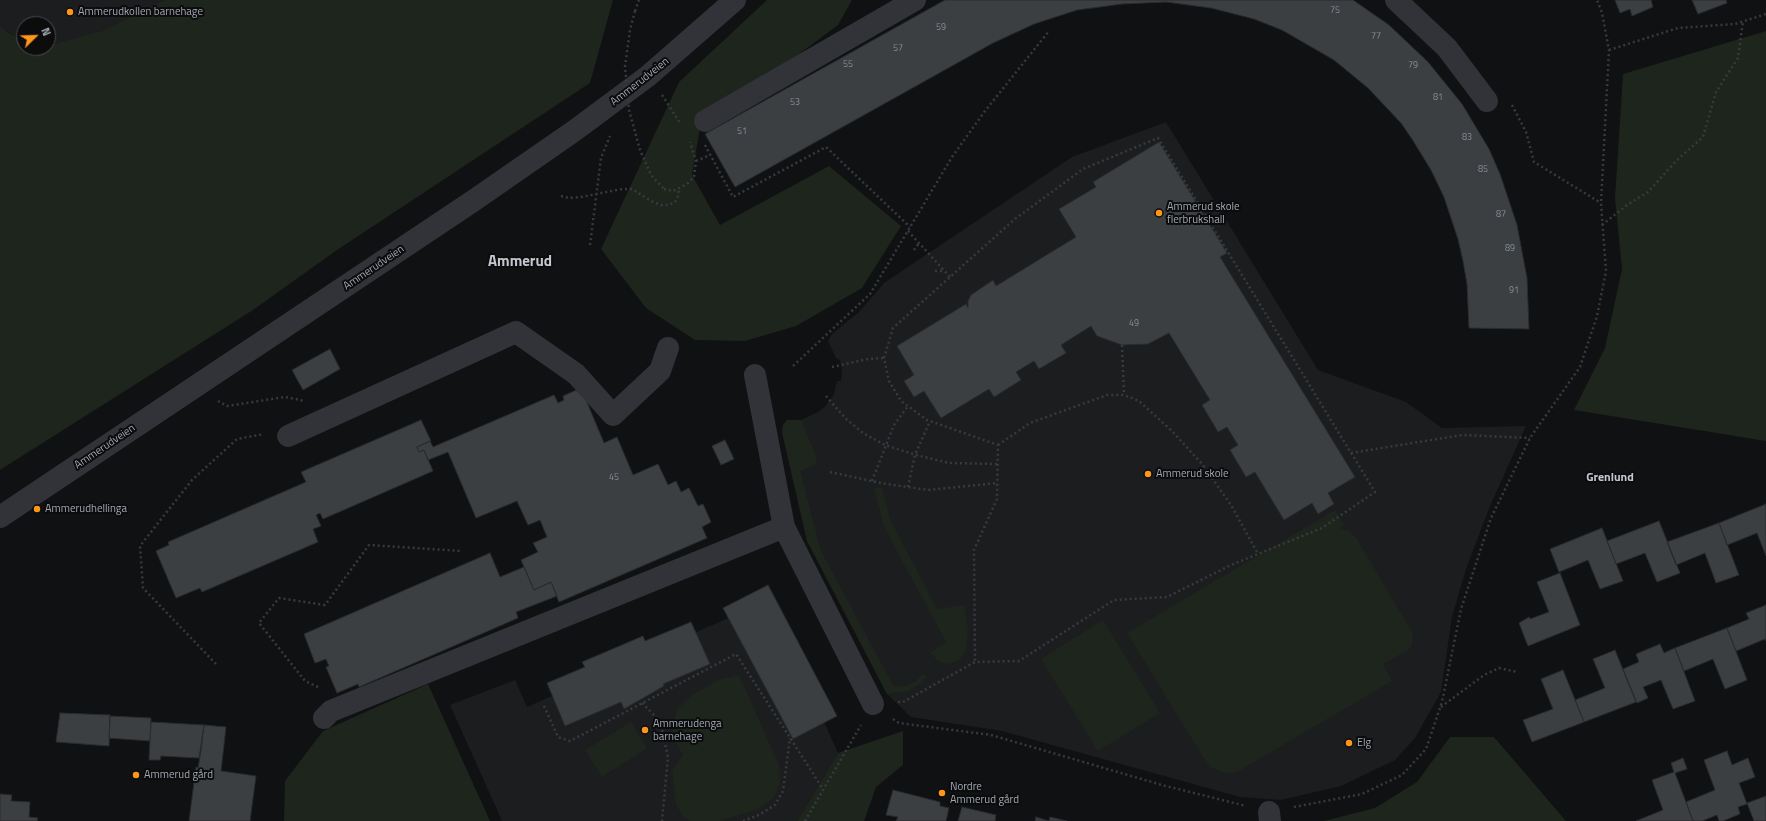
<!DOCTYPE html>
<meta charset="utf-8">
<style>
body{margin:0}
#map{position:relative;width:1766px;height:821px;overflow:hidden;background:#101112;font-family:"Titillium Web",sans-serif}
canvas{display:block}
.north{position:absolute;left:16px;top:16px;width:40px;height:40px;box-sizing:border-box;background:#0c0c0d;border:1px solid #474b50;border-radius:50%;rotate:67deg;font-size:11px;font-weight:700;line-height:16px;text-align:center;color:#a0a9b4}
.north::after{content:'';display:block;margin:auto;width:14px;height:18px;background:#ff961c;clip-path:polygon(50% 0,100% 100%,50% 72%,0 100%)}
</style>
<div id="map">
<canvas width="1766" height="821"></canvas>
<div class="north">N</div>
</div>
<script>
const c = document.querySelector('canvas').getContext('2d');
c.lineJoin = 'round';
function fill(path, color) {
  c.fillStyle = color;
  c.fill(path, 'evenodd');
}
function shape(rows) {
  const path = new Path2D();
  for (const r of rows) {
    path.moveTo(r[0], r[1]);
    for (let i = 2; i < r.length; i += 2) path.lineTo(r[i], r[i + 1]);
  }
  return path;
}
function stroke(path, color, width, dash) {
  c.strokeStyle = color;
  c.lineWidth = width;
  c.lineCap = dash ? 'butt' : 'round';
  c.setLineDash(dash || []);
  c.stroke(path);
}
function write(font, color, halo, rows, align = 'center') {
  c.font = font + ' "Titillium Web",sans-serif';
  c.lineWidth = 4;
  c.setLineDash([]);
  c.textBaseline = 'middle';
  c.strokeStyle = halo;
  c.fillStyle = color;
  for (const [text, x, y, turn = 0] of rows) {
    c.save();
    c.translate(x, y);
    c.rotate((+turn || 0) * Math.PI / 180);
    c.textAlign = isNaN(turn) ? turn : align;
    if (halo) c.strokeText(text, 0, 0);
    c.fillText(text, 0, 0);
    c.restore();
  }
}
fill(shape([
 [0,0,164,0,104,30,55,45,48,44,48,24,24,24,24,42,6,31,0,25],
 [1166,122,1318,370,1406,402,1442,428,1526,426,1490,506,1466,569,1452,617,1441,692,1415,738,1395,760,1341,786,1281,800,1240,797,1002,731,911,717,887,694,807,541,782,432,783,425,787,420,801,420,818,412,825,407,834,394,837,381,841,381,842,370,840,360,836,358,828,341,832,334,859,312,884,283,1072,157],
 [769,600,838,753,797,821,502,821,450,705,515,680,527,707]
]), '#1c1d1f');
fill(shape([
 [164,0,613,0,590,83,337,250,253,310,0,470,0,25,6,31,24,42,24,48,48,48,48,44,55,44,104,30],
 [767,0,852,0,838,25,700,128,692,175,720,225,829,166,901,226,862,288,796,326,745,341,695,340,646,308,601,249,679,82],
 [1766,31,1766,441,1574,410,1605,348,1622,269,1615,198,1623,74],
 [787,420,801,420,816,456,816,461,815,465,800,471,821,551,894,687,905,686,916,681,923,674,926,677,922,683,908,691,887,694,807,541,782,432,783,425],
 [874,488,882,488,890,519,937,609,964,605,968,630,966,649,961,658,955,662,946,664,940,662,930,653,946,642,884,527],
 [1335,510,1344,525,1339,528,1348,530,1357,539,1412,632,1413,639,1411,647,1408,650,1383,664,1392,681,1237,772,1224,773,1211,767,1203,757,1127,633],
 [1103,620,1160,713,1098,751,1041,659],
 [739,675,779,765,780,784,773,798,758,809,719,821,690,821,684,817,676,805,672,771,683,755,672,735,674,719,678,708,692,695,718,680],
 [428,684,490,821,284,821,285,781,323,731],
 [631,722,647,748,602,777,585,750],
 [903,731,903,765,876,787,864,821,797,821,838,753],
 [1450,737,1494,737,1566,821,1324,821,1375,808,1417,782]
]), '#1d251d');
const building = shape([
 [945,0,1353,0,1389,25,1428,62,1462,104,1489,149,1500,174,1517,225,1527,278,1529,329,1469,328,1467,284,1463,261,1458,239,1444,197,1431,170,1412,139,1401,123,1368,88,1334,60,1282,30,1254,19,1211,8,1166,2,1122,4,1077,10,1034,24,993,43,735,187,705,134,945,0],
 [1615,0,1652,0,1651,0,1653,7,1632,16,1630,9,1620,13,1615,0],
 [1692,0,1726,0,1727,3,1698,14,1692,0],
 [1159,142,1227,253,1220,257,1355,477,1328,493,1334,504,1318,514,1312,503,1284,520,1255,472,1246,477,1230,450,1238,445,1227,427,1218,432,1202,405,1210,400,1169,333,1148,344,1122,345,1097,336,1091,326,1061,345,1066,353,1039,369,1034,361,1016,372,1021,380,994,397,989,389,941,418,924,391,914,397,904,381,914,375,897,346,966,304,968,308,968,301,971,295,993,280,996,286,1076,237,1059,209,1096,187,1093,182,1159,142],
 [330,349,340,369,303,390,292,370,330,349],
 [581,388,604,443,617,437,633,475,658,464,668,485,676,481,681,492,689,488,698,506,703,504,711,522,702,527,707,538,559,602,551,582,534,590,521,560,538,552,533,543,547,537,540,520,528,525,517,501,476,518,448,452,428,460,424,450,419,452,417,447,430,441,433,447,554,395,558,403,564,400,563,396,581,388],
 [421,420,431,441,417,447,419,452,424,450,433,471,323,519,320,513,316,515,321,526,313,529,318,542,202,592,200,588,176,598,156,551,169,545,168,542,306,482,301,472,421,420],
 [725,440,734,459,721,465,712,446,725,440],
 [1766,504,1766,556,1757,533,1727,545,1719,523,1766,504],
 [1659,521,1680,573,1657,582,1645,553,1616,564,1607,541,1659,521],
 [1719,523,1739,575,1716,583,1705,553,1676,565,1667,542,1719,523],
 [1602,528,1623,581,1600,589,1588,560,1559,572,1550,549,1602,528],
 [490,553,500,577,524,567,534,590,551,582,557,596,516,612,518,618,359,687,358,684,337,693,326,667,329,666,326,659,315,663,304,634,490,553],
 [1560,573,1580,625,1528,646,1519,623,1529,617,1530,619,1549,612,1537,582,1560,573],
 [768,585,837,716,793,739,723,608,768,585],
 [1766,605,1766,641,1765,639,1736,651,1727,628,1749,619,1746,613,1766,605],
 [691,622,710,664,663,684,664,686,624,709,621,702,565,726,547,683,585,667,582,662,643,636,645,641,691,622],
 [1727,628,1747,680,1725,689,1713,659,1684,671,1675,648,1727,628],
 [1660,644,1664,653,1675,648,1695,701,1673,709,1661,680,1643,687,1648,698,1637,703,1623,669,1639,662,1636,654,1660,644],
 [1615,650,1636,702,1584,722,1575,700,1605,688,1593,659,1615,650],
 [1563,670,1584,722,1532,742,1523,720,1553,709,1541,679,1563,670],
 [60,713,110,715,109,746,56,742,60,713],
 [110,716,151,718,150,741,109,738,110,716],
 [151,722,204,725,199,758,161,756,160,760,149,760,151,722],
 [204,725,226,727,221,771,256,776,250,821,189,821,196,767,198,768,201,751,204,725],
 [1727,751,1732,765,1748,758,1755,777,1739,783,1747,804,1738,807,1740,814,1723,821,1719,821,1717,815,1702,821,1693,821,1686,802,1715,790,1704,760,1727,751],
 [1683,758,1687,769,1675,773,1693,821,1636,821,1663,810,1652,780,1674,772,1671,763,1683,758],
 [893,790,940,802,940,806,949,808,946,821,896,821,898,817,886,815,893,790],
 [0,794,12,795,11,801,30,802,29,817,38,818,37,821,0,821,0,794],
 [1766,796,1766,821,1754,821,1747,803,1766,796],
 [962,807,996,815,995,821,958,821,962,807],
 [1036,817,1049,821,1050,817,1067,821,1035,821,1036,817]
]);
fill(building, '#3c3f42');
stroke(building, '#2a2b2e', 1);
stroke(shape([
 [635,11,639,0],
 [1609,50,1678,28,1735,24,1766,14],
 [662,95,680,123],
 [1512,105,1526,132,1534,162,1601,203],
 [705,145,733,197,826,147,910,227],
 [696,161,710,155],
 [664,189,673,191,687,184,694,177,696,161,690,142],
 [561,196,569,198,581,197,622,189,632,189,651,201,661,205,669,205,675,202,678,196,679,188],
 [1602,225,1627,205,1648,192,1676,161,1703,137,1716,92,1738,58,1743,21],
 [908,231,950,277],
 [590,245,601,158,610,136],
 [914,250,919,243],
 [935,271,944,271],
 [1122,345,1124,395],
 [793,366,870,294,952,157,985,111,1049,31],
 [832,367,868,359,884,358],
 [826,396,846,419,863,433,885,445,916,455,949,463,997,464],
 [218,401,227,406,285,397,301,400,303,402],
 [998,445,1030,423,1107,395,1124,395,1139,401,1172,431,1202,464,1231,505,1258,554],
 [1351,453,1462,435,1530,438],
 [830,472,881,483,928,490,997,483],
 [872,481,894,425,908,406],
 [908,487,915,455,930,421],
 [216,664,143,588,140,546,192,480,237,439,264,434],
 [318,687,305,681,259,623,279,598,325,605,369,545,461,551],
 [898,702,903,702,975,662,1019,661,1114,600,1167,597,1231,565,1322,528,1375,492,1158,138,1083,169,1015,219,893,328,884,358,889,381,901,401,927,420,998,445,997,499,974,550,975,662],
 [642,703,660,721,668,757,662,821],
 [544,706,558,737,570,741,736,654,823,789],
 [1441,707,1484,675,1499,668,1517,672],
 [893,719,899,723,991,735,1162,785,1246,806],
 [1294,807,1362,794,1402,775,1426,749,1442,702,1461,609,1491,518,1530,438,1580,367,1597,316,1606,271,1601,203,1609,50,1602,13,1597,0],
 [743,821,759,815,775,805,783,791,790,738],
 [805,821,861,725]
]), '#373a3f', 2.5, [2, 3]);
stroke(shape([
 [1396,0,1447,48,1487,101],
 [705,121,915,0],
 [755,375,784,527,873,704],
 [288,436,516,332,576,374,613,415,660,371,668,348],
 [0,517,473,201,574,131,648,76,735,0],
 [324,718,331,711,784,527],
 [1269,812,1270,821]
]), '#313338', 22);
stroke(shape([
 [635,11,630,30,625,66,629,110,640,150,651,175,664,189]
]), '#373a3f', 2.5, [2, 3]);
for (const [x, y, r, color] of [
 [70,12,4,"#ff961c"],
 [1159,213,4,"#ff961c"],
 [1148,474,4,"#ff961c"],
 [37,509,4,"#ff961c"],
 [645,730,4,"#ff961c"],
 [1349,743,4,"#ff961c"],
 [136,775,4,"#ff961c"],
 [942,793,4,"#ff961c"]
]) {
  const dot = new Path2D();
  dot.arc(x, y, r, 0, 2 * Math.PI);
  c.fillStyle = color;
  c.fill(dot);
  stroke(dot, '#0c0c0d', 1.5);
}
write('9px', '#878e98', null, [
 ["75",1335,11],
 ["59",941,28],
 ["77",1376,37],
 ["57",898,49],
 ["55",848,65],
 ["79",1413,66],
 ["81",1438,98],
 ["53",795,103],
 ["51",742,132],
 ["83",1467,138],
 ["85",1483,170],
 ["87",1501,215],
 ["89",1510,249],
 ["91",1514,291],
 ["49",1134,324],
 ["45",614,478]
]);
write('11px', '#a0a9b4', '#0c0c0d', [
 ["Ammerudkollen barnehage",78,12],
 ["Ammerud skole",1167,207],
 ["flerbrukshall",1167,220],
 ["Ammerud skole",1156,474],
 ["Ammerudhellinga",45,509],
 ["Ammerudenga",653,724],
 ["barnehage",653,737],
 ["Elg",1357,743],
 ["Ammerud gård",144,775],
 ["Nordre",950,787],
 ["Ammerud gård",950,800]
], 'left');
write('11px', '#a0a9b4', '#0c0c0d', [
 ["Ammerudveien",640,82,-38],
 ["Ammerudveien",374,268,-34],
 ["Ammerudveien",105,447,-34]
]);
write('bold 12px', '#c2c7d0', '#0c0c0d', [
 ["Grenlund",1610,478]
]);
write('bold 15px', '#c2c7d0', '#0c0c0d', [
 ["Ammerud",520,262]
]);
</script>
